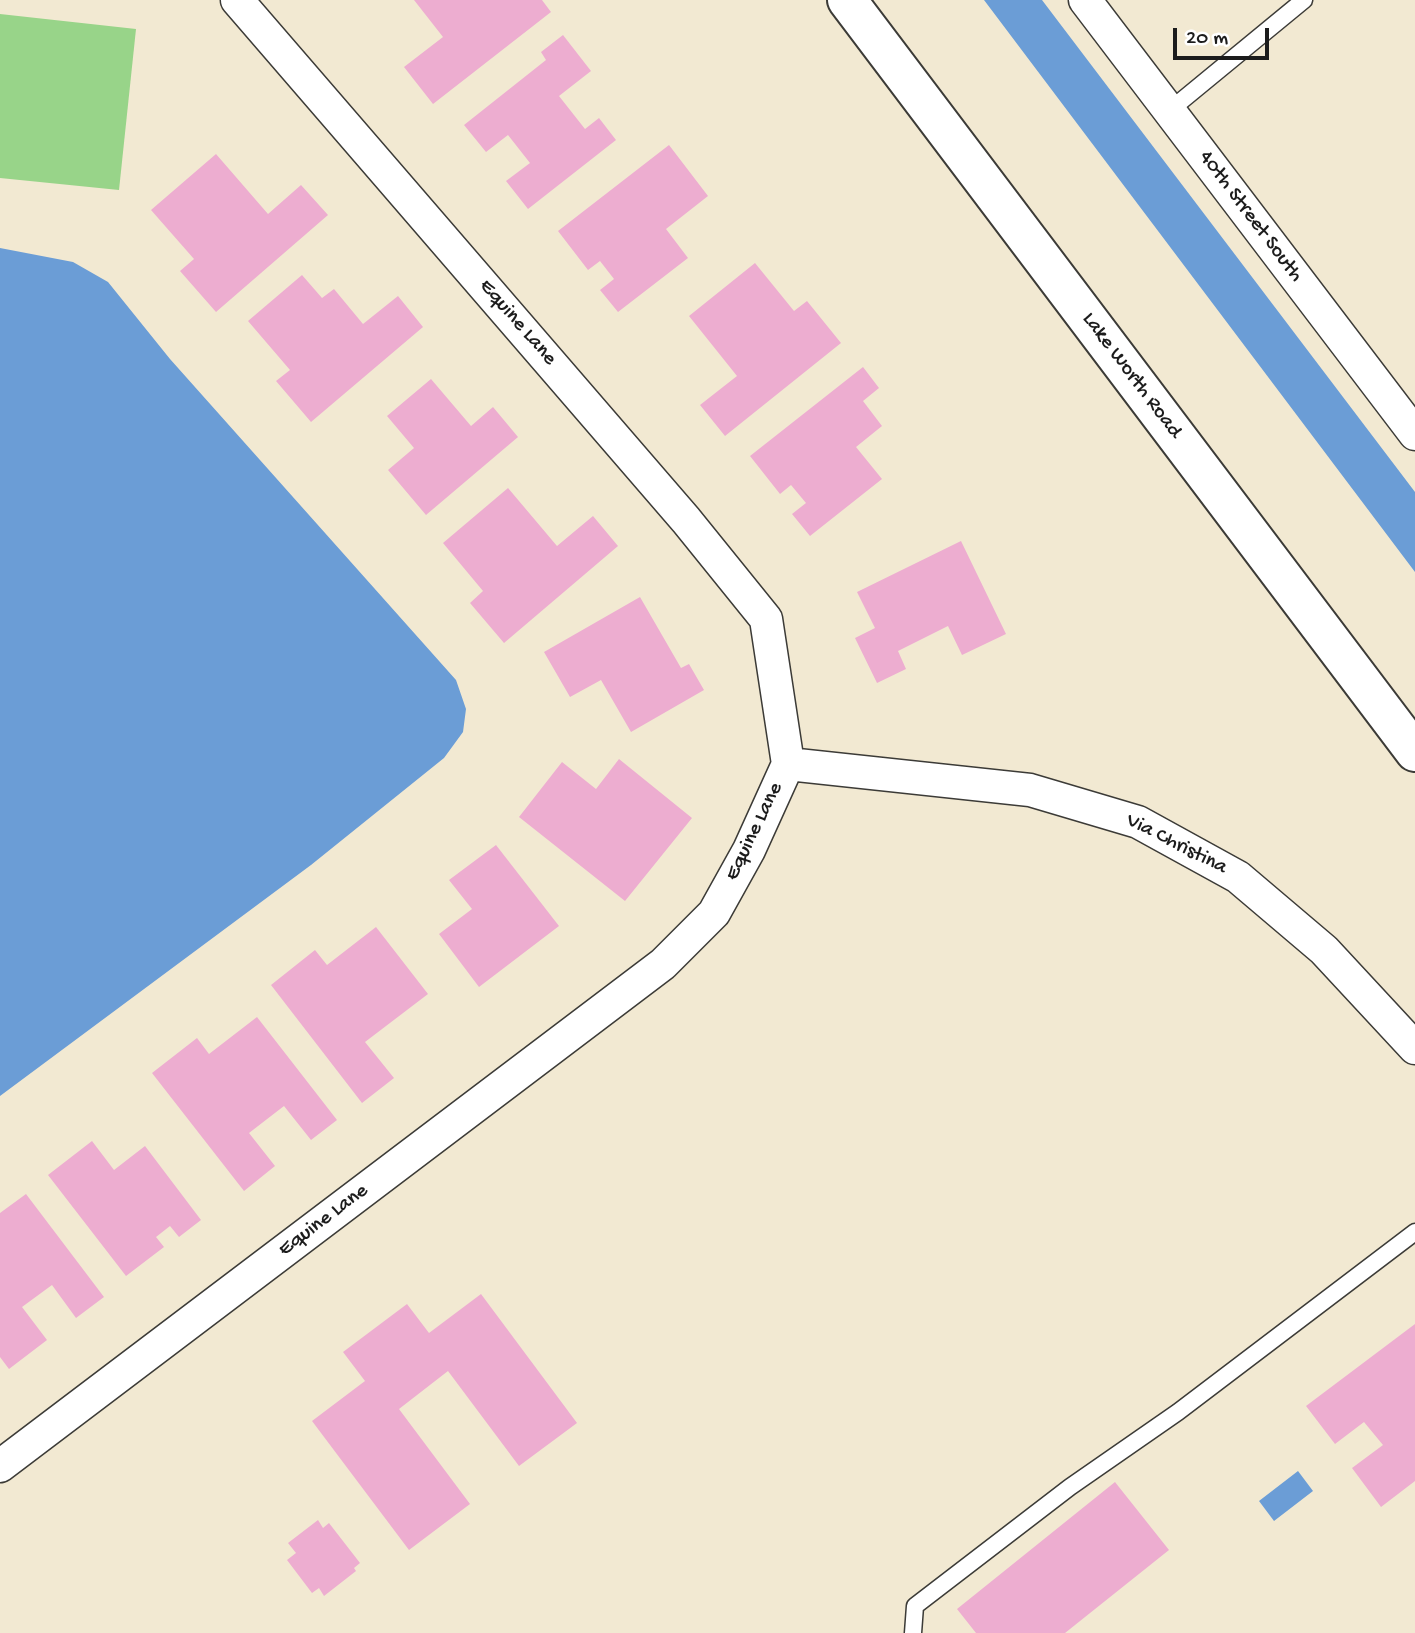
<!DOCTYPE html>
<style>
body{margin:0}
#map{position:relative;width:1415px;height:1633px;overflow:hidden;background:#f2e9d2;font-family:"Gochi Hand",sans-serif}
canvas{display:block}
.scale{position:absolute;left:1173px;top:28px;width:96px;height:32px;box-sizing:border-box;border:4px solid #1c1c1c;border-top:0;padding-left:9px;font-size:21px;line-height:24px;white-space:nowrap;color:#1c1c1c;-webkit-text-stroke:5px #fff;paint-order:stroke}
</style>
<div id="map">
<canvas width="1415" height="1633"></canvas>
<div class="scale">20 m</div>
</div>
<script>
const c = document.querySelector('canvas').getContext('2d');
c.lineJoin = 'round';
function fill(path, color) {
  c.fillStyle = color;
  c.fill(path, 'evenodd');
}
function shape(rows) {
  const path = new Path2D();
  for (const r of rows) {
    path.moveTo(r[0], r[1]);
    for (let i = 2; i < r.length; i += 2) path.lineTo(r[i], r[i + 1]);
  }
  return path;
}
function stroke(path, color, width, dash) {
  c.strokeStyle = color;
  c.lineWidth = width;
  c.lineCap = dash ? 'butt' : 'round';
  c.setLineDash(dash || []);
  c.stroke(path);
}
function write(font, color, halo, rows, align = 'center') {
  c.font = font + ' "Gochi Hand",sans-serif';
  c.lineWidth = 5;
  c.setLineDash([]);
  c.textBaseline = 'middle';
  c.strokeStyle = halo;
  c.fillStyle = color;
  for (const [text, x, y, turn = 0] of rows) {
    c.save();
    c.translate(x, y);
    c.rotate((+turn || 0) * Math.PI / 180);
    c.textAlign = isNaN(turn) ? turn : align;
    if (halo) c.strokeText(text, 0, 0);
    c.fillText(text, 0, 0);
    c.restore();
  }
}
fill(shape([
 [0,14,136,29,119,190,0,178]
]), '#98d489');
fill(shape([
 [984,0,1042,0,1415,492,1415,572],
 [0,248,73,262,108,282,170,359,456,680,466,709,463,732,444,758,311,865,0,1096],
 [1298,1471,1313,1491,1274,1521,1259,1501]
]), '#6b9dd6');
fill(shape([
 [414,0,542,0,551,12,433,104,404,67,443,37],
 [563,35,591,71,559,96,585,129,599,118,616,140,528,209,506,181,530,163,508,135,486,152,464,125,546,60,541,52],
 [669,145,708,196,666,229,688,258,618,312,600,290,614,279,600,261,588,270,558,231],
 [216,154,268,214,301,185,328,215,216,312,180,271,194,259,151,210],
 [755,263,794,311,807,301,841,343,725,436,700,405,737,376,689,316],
 [302,275,322,298,334,289,363,324,398,296,423,327,311,422,276,381,290,370,248,321],
 [863,367,879,388,863,401,882,426,856,447,882,479,810,536,792,514,806,503,791,485,780,494,750,456],
 [431,379,471,426,493,407,518,437,426,515,388,470,414,448,387,416],
 [508,488,557,546,593,516,618,546,504,643,470,603,483,591,443,543],
 [961,541,1006,634,962,655,948,626,898,651,906,669,877,683,855,638,875,628,857,592],
 [640,597,681,668,689,664,704,690,631,732,601,680,570,697,544,652],
 [619,759,692,818,625,901,519,817,562,762,596,789],
 [496,845,559,926,479,987,439,934,472,909,449,880],
 [376,927,428,994,365,1042,394,1078,362,1103,271,985,315,950,327,965],
 [257,1017,337,1120,311,1140,284,1106,249,1133,275,1166,244,1191,152,1073,197,1038,209,1054],
 [92,1141,114,1170,145,1146,201,1220,179,1237,170,1226,156,1237,164,1247,126,1276,48,1175],
 [26,1194,104,1297,76,1318,52,1285,22,1307,47,1340,9,1369,0,1357,0,1213],
 [481,1294,577,1423,519,1466,448,1371,399,1409,470,1504,409,1550,312,1421,365,1381,343,1352,407,1304,429,1333],
 [1415,1324,1415,1481,1381,1507,1352,1468,1383,1445,1364,1422,1335,1444,1306,1406],
 [1115,1482,1169,1550,1065,1633,976,1633,957,1609],
 [318,1520,323,1528,329,1523,360,1563,354,1568,356,1571,324,1596,319,1588,312,1593,287,1560,296,1553,288,1543]
]), '#edadd0');
const lane = shape([
 [1169,111,1304,0],
 [913,1633,915,1606,1070,1487,1178,1412,1415,1232]
]);
const street = shape([
 [1085,0,1415,434],
 [788,764,1030,790,1138,822,1238,877,1324,950,1415,1048],
 [0,1466,663,964,714,913,749,850,788,764,766,619,686,520,237,0]
]);
const secondary = shape([
 [847,0,1415,752]
]);
stroke(lane, '#3c3b37', 19);
stroke(street, '#3c3b37', 35);
stroke(secondary, '#3c3b37', 42);
stroke(lane, '#fff', 16);
stroke(street, '#fff', 32);
stroke(secondary, '#fff', 38);
write('21px', '#1c1c1c', '#fff', [
 ["40th Street South",1250,217,53],
 ["Equine Lane",517,323,49],
 ["Lake Worth Road",1131,376,53],
 ["Equine Lane",755,832,-64],
 ["Via Christina",1176,845,27],
 ["Equine Lane",324,1221,-37]
]);
</script>
